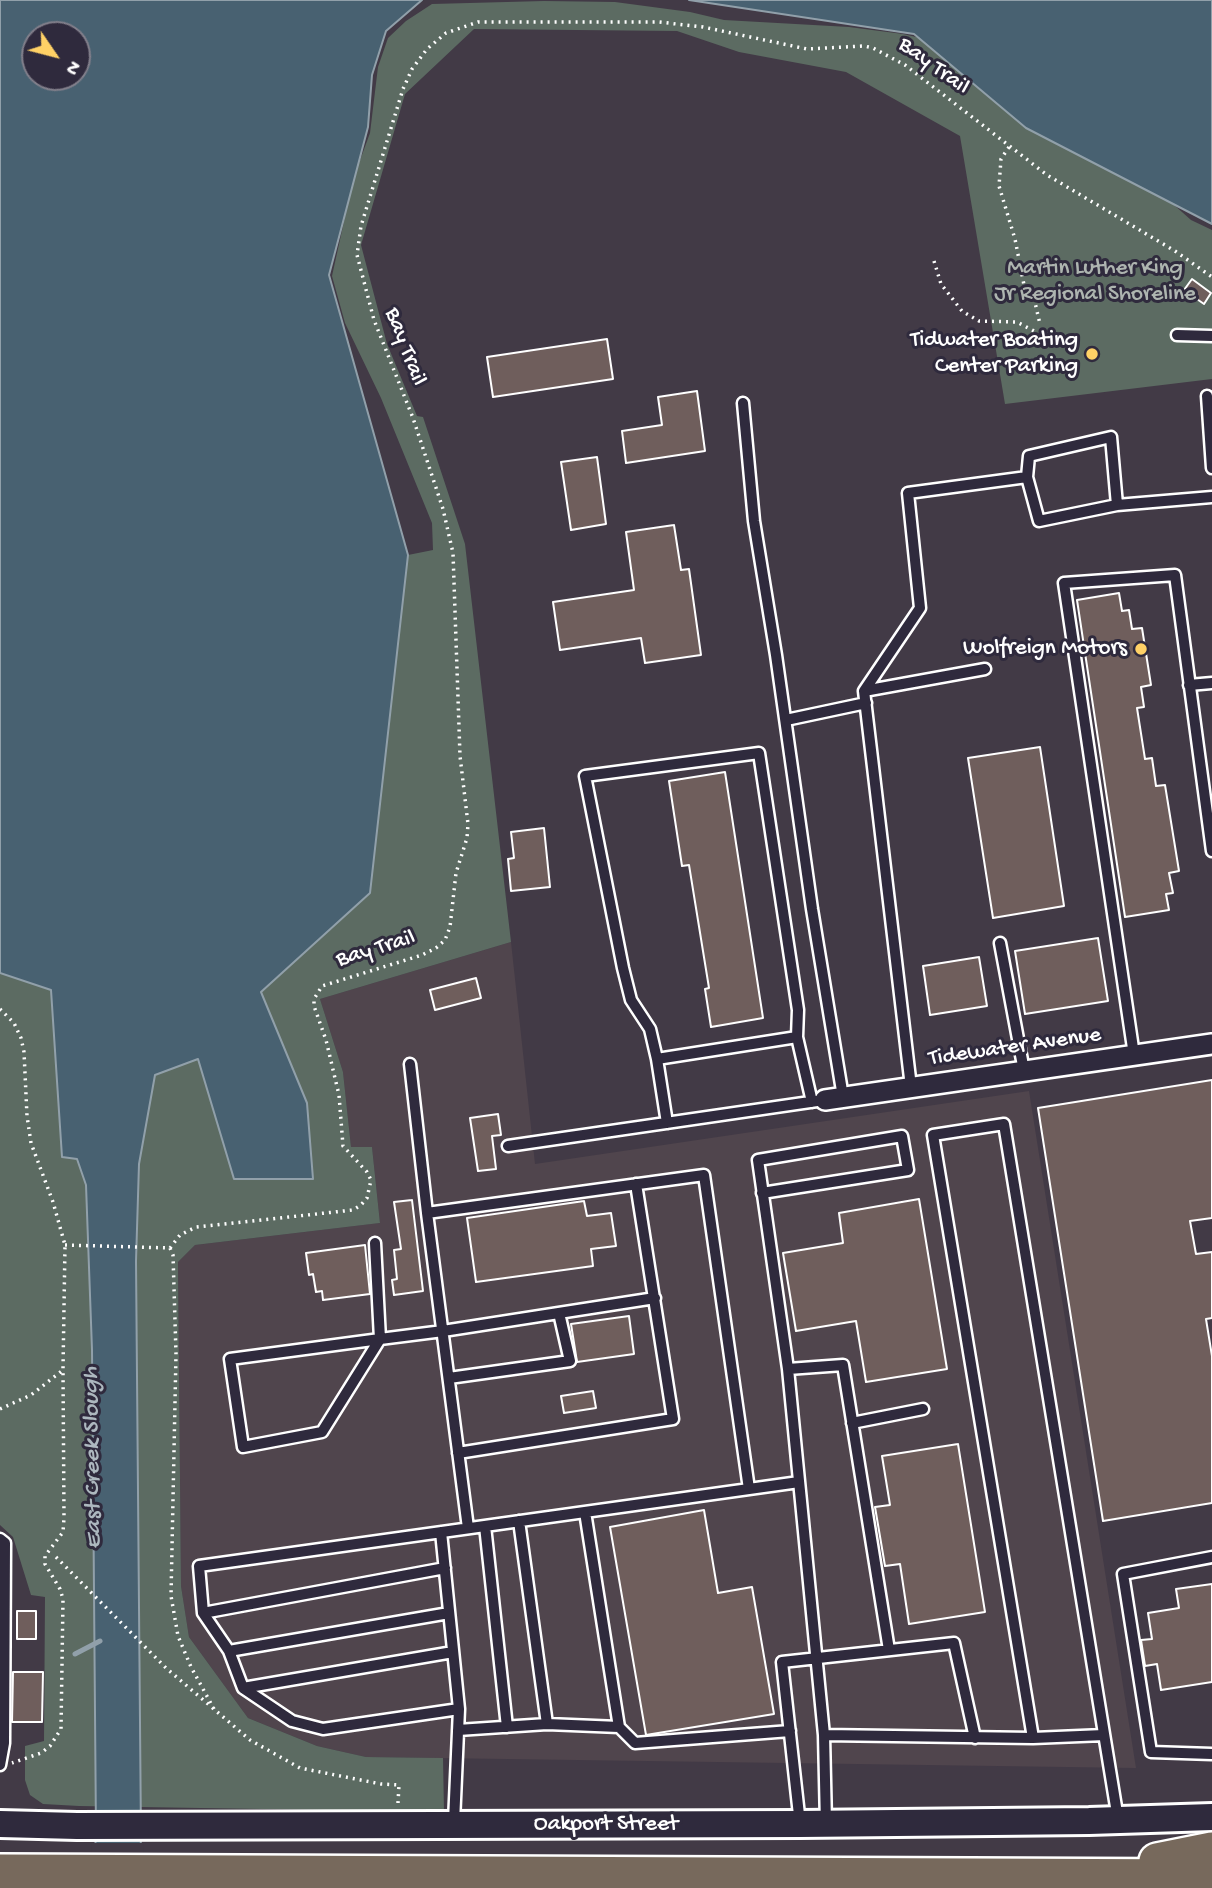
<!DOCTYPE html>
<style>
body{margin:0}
#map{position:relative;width:1212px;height:1888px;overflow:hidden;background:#423a46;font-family:"Gochi Hand",sans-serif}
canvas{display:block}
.north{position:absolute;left:21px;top:21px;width:70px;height:70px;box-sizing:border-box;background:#2f2a3d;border:2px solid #827f8b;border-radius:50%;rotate:125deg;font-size:19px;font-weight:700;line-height:28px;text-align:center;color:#fff}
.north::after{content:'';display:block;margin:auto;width:24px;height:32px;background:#ffd166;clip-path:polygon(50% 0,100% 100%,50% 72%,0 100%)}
</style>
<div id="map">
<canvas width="1212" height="1888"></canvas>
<div class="north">N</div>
</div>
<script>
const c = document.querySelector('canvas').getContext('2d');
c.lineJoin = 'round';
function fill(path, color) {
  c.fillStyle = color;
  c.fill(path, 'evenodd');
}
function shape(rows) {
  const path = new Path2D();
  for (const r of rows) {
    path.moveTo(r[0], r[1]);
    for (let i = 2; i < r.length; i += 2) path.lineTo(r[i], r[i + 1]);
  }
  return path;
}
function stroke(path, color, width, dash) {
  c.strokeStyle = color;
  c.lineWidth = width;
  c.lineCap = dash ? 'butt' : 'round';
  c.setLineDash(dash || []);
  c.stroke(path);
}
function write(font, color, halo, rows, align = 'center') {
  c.font = font + ' "Gochi Hand",sans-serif';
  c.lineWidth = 6;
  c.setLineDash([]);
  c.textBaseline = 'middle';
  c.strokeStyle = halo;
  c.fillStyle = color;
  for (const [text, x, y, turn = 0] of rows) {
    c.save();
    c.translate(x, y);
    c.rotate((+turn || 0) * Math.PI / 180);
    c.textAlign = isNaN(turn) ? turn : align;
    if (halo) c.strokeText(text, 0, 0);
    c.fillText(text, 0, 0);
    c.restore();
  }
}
fill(shape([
 [511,942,535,1164,1029,1091,1136,1768,366,1757,317,1746,248,1718,189,1637,181,1586,178,1262,195,1245,380,1223,372,1147,351,1147,343,1072,320,999]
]), '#50454d');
fill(shape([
 [0,0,422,0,386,31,372,75,368,127,359,163,370,133,378,67,388,38,406,21,432,4,544,1,615,2,690,12,724,20,849,27,903,34,925,39,1129,165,1191,220,1212,230,1212,379,1005,404,960,136,846,72,739,52,677,31,474,29,405,94,361,245,387,344,417,416,423,417,465,544,511,942,320,999,343,1072,351,1147,372,1147,380,1223,195,1245,178,1262,181,1586,189,1637,248,1718,317,1746,366,1757,443,1758,444,1812,79,1806,43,1804,30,1795,25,1780,25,1746,44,1741,45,1597,31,1595,13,1537,0,1525],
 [35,35,77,35,77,77,35,77],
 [345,217,332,276,345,323,381,398,432,523,433,550,408,555,329,275]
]), '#5c6b62');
const water = shape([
 [0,0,422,0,386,31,372,75,368,127,329,275,408,555,370,893,261,992,307,1103,313,1179,234,1179,198,1059,155,1075,139,1164,136,1261,141,1837,139,1888,93,1888,96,1833,92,1350,86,1185,77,1159,62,1157,51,990,0,973,0,0],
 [35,35,77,35,77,77,35,77,35,35],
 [689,0,1212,0,1212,224,1026,128,914,34,689,0]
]);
fill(water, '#486171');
stroke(water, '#91a0aa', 2);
fill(shape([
 [92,1843,144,1843,142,1888,90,1888]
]), '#423a46');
stroke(shape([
 [75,1654,100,1641]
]), '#91a0aa', 5);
const building = shape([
 [1192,279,1211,293,1204,304,1184,290,1192,279],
 [607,339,613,379,493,397,487,357,607,339],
 [697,391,705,451,626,463,622,431,662,425,658,397,697,391],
 [597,457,606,524,571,530,561,462,597,457],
 [674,525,681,570,689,569,701,655,645,663,641,638,560,650,553,602,634,590,626,532,674,525],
 [1119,593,1122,611,1129,610,1132,629,1142,628,1151,685,1141,687,1144,707,1137,708,1145,759,1152,758,1156,786,1165,785,1179,871,1169,873,1173,893,1166,894,1169,910,1125,917,1077,600,1119,593],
 [1040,747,1064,906,993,918,968,758,1040,747],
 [725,772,763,1018,711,1027,705,989,709,988,689,865,682,866,669,781,725,772],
 [544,828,550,887,511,891,508,859,514,858,511,832,544,828],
 [1098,938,1108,1001,1025,1014,1015,951,1098,938],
 [979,957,987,1006,930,1015,923,966,979,957],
 [476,978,481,998,435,1010,430,990,476,978],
 [1212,1080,1212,1218,1190,1221,1196,1254,1212,1252,1212,1318,1206,1319,1212,1356,1212,1503,1103,1521,1038,1108,1212,1080],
 [498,1114,501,1135,492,1136,496,1169,478,1171,470,1118,498,1114],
 [919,1199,947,1369,866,1382,856,1321,796,1331,783,1253,843,1243,839,1213,919,1199],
 [412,1200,423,1291,394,1295,392,1280,397,1279,394,1250,401,1249,394,1202,412,1200],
 [584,1201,587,1216,611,1213,616,1246,591,1249,593,1266,476,1282,467,1218,584,1201],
 [365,1245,370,1294,323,1300,322,1291,316,1292,313,1274,309,1275,306,1253,365,1245],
 [629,1316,634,1354,577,1362,571,1324,629,1316],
 [593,1391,596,1408,564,1413,561,1396,593,1391],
 [958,1444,985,1612,909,1624,900,1564,885,1566,875,1507,890,1505,882,1456,958,1444],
 [704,1510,718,1593,752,1587,774,1714,646,1735,610,1527,704,1510],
 [1212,1584,1212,1682,1161,1690,1157,1664,1145,1666,1141,1640,1152,1639,1148,1613,1179,1608,1176,1589,1212,1584],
 [17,1611,36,1611,36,1639,17,1639,17,1611],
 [13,1672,43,1672,42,1722,12,1722,13,1672]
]);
fill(building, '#6f5e5c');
stroke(building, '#fff', 2);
const service = shape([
 [1177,335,1212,336],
 [1207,396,1212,468],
 [743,403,754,521,776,655,812,909,843,1097],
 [1117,505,1212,497],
 [1189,685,1212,683],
 [864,691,985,669],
 [786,720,866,703],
 [1000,943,1024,1071],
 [1134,1055,1064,583,1175,575,1212,851],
 [657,1059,797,1037],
 [410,1064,427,1213],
 [911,1087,864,691,920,608,908,493,1027,477,1029,456,1111,437,1117,505,1039,521,1027,477],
 [667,1123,657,1059,650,1029,631,1000,623,968,585,776,759,753,798,1010,797,1037,812,1102],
 [508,1146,817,1101],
 [762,1193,908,1170,902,1136,758,1160,788,1369,824,1735],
 [375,1243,380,1339,322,1432,243,1447,230,1359,380,1339,443,1331,655,1298],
 [788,1369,843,1365,889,1650],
 [449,1378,570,1361,559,1313],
 [852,1423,923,1409],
 [458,1453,673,1419,636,1184],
 [485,1526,507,1727],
 [468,1528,427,1213,704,1175,749,1489],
 [441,1532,459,1709],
 [0,1539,5,1543,4,1743,0,1765],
 [1212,1557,1123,1574,1151,1752,1212,1754],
 [203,1613,445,1568],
 [229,1651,449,1613],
 [243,1688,453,1652],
 [547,1724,619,1727,585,1512],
 [619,1727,635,1743,790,1731],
 [458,1730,547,1724,519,1521],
 [1033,1738,933,1135,1004,1124,1118,1819],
 [454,1822,459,1709,323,1729,292,1721,243,1688,229,1651,203,1613,199,1566,799,1482],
 [800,1824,782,1662,954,1643,975,1738],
 [826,1824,824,1735,1033,1738,1104,1735]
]);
const minor = shape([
 [825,1100,1212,1044]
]);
const secondary = shape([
 [0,1824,77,1826,800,1824,1089,1821,1212,1817]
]);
const motorway = shape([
 [1157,1861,1212,1850],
 [0,1872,1212,1877]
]);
stroke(service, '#fff', 15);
stroke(minor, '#fff', 24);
stroke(secondary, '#fff', 32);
stroke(motorway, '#fff', 40);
stroke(shape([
 [1009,147,1001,159,999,186,1015,239,1024,285,1033,294,1040,324],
 [934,261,941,284,962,311,979,321,1017,322,1034,331],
 [0,1009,14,1023,21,1038,24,1052,27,1116,31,1143,53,1202,65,1245,63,1369,64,1518,63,1532,45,1556,45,1564,60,1589,63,1599,61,1729,50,1746,41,1753,12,1763],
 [65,1245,170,1248,180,1235,196,1227,353,1210,361,1205,367,1198,371,1180,367,1172,343,1146,339,1095,326,1040,314,1006,314,999,322,986,422,955,436,948,445,940,450,927,456,873,467,838,468,824,460,756,453,553,443,509,413,418,374,320,357,255,361,226,403,89,412,69,427,49,446,33,478,22,659,22,703,27,807,49,864,46,873,48,905,65,1047,175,1175,251,1212,277],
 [170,1248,173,1255,176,1354,171,1596,178,1636,191,1667,214,1709],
 [0,1409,31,1395,63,1370],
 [56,1557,166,1668,250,1740,300,1768,381,1784,399,1785,398,1803]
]), '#fff', 3.5, [2, 5]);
stroke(service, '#2f2a3d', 10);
stroke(minor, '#2f2a3d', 19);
stroke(secondary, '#2f2a3d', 26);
stroke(motorway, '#77695c', 35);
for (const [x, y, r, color] of [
 [1092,354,7,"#ffd166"],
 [1141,649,7,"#ffd166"]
]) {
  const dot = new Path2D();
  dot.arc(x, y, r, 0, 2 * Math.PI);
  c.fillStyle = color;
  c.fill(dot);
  stroke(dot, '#2f2a3d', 2.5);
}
write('23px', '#fff', '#2f2a3d', [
 ["Bay Trail",933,67,36],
 ["Bay Trail",404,347,69],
 ["Bay Trail",376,950,-17],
 ["Tidewater Avenue",1015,1048,-8],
 ["Oakport Street",606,1825]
]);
write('23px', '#aeb5b0', '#2f2a3d', [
 ["Martin Luther King",1095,269],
 ["Jr Regional Shoreline",1095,295]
]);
write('23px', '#fff', '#2f2a3d', [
 ["Tidwater Boating",1078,341],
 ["Center Parking",1078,367],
 ["Wolfreign Motors",1127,649]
], 'right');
write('italic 24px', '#adb8bf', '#2f2a3d', [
 ["East Creek Slough",94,1458,-91]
]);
</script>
